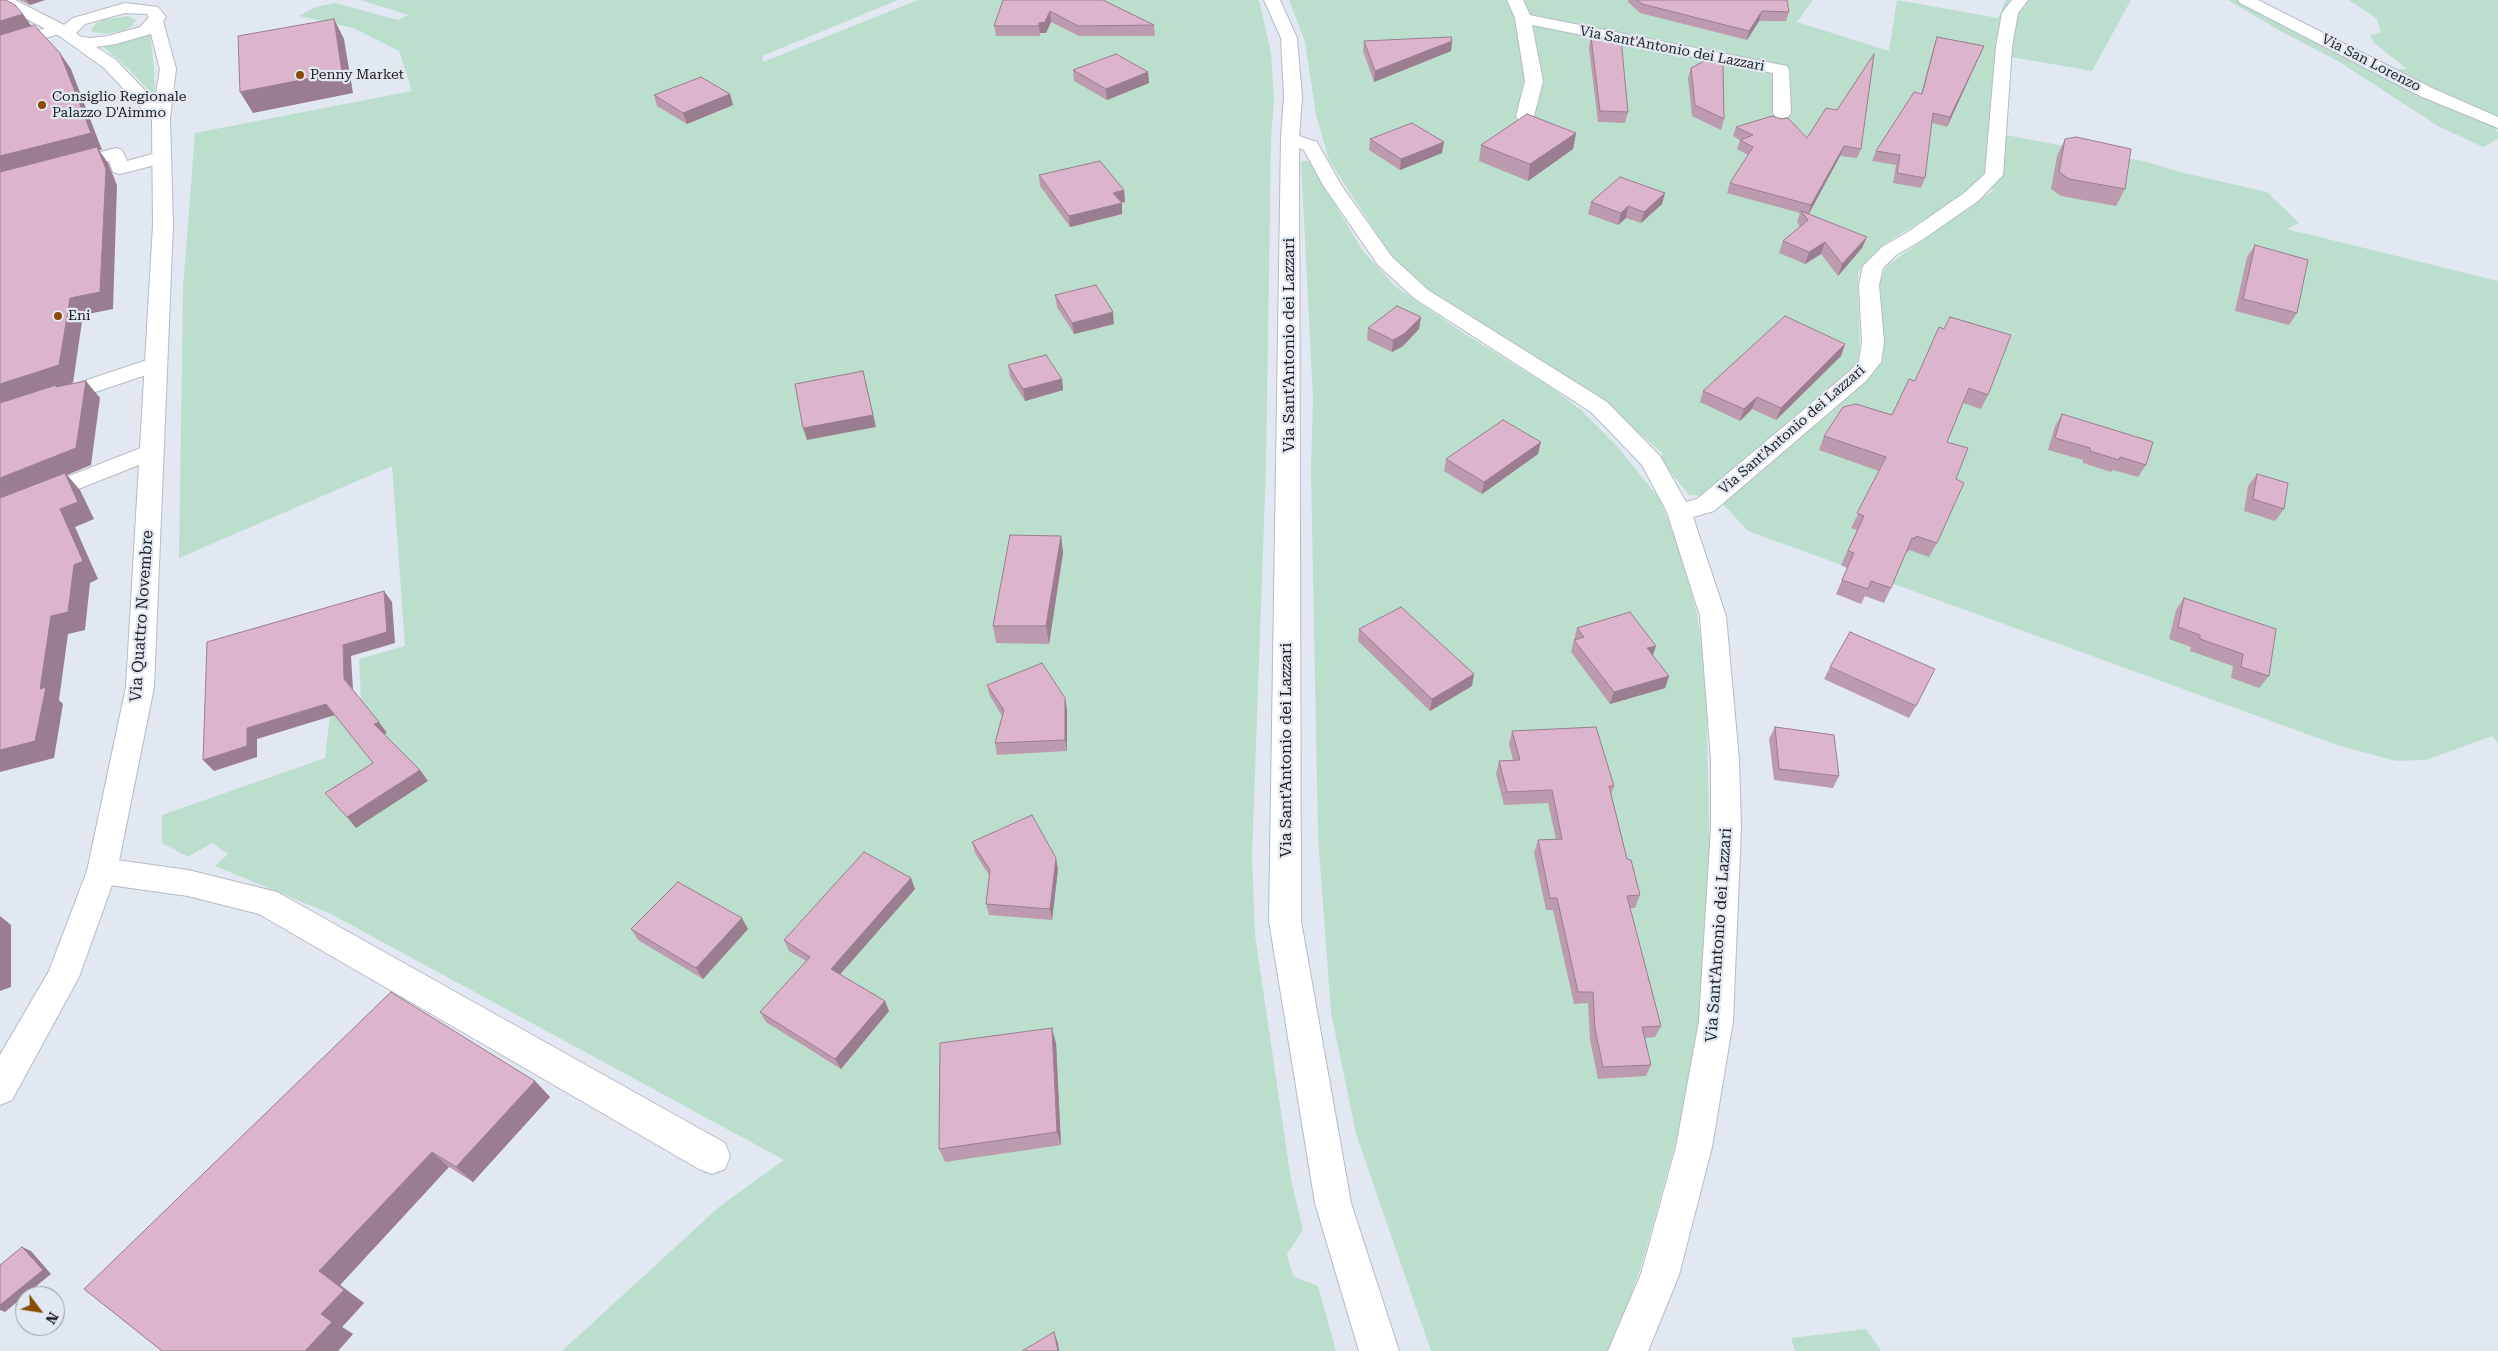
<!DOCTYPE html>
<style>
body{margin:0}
#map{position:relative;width:2498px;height:1351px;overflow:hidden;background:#e1e8f1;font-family:"Roboto Serif",serif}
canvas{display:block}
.north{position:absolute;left:15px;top:1286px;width:50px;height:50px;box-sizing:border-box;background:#e1e8f1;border:1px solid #93989f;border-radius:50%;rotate:121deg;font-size:14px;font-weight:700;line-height:20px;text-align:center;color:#1d2023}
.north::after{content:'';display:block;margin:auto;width:18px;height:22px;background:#884c08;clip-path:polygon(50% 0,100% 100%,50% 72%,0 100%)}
</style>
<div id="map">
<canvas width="2498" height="1351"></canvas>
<div class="north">N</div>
</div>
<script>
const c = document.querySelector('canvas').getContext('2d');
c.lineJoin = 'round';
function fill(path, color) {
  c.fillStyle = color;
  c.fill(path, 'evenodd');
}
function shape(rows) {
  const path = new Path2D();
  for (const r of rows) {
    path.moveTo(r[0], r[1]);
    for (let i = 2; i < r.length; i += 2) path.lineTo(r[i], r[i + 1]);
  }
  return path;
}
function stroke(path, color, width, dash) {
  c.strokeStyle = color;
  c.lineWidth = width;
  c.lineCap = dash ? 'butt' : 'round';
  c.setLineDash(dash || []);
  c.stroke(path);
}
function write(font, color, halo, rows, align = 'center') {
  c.font = font + ' "Roboto Serif",serif';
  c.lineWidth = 4.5;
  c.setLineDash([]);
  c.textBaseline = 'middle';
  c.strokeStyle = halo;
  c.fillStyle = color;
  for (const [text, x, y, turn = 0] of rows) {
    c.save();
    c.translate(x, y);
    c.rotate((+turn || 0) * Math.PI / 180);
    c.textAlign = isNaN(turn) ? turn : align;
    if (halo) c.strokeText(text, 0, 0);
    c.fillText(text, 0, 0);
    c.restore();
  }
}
fill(shape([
 [360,0,898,0,762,56,763,62,918,0,1259,0,1271,53,1274,97,1271,141,1266,466,1252,857,1255,935,1291,1180,1303,1230,1287,1254,1293,1276,1318,1286,1336,1351,562,1351,719,1207,784,1160,331,914,215,866,228,854,212,843,188,857,162,843,162,815,325,758,330,715,361,699,359,659,405,646,392,466,179,558,183,288,195,133,412,91,399,51,353,28,299,16,316,7,335,3,398,20,409,15],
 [1289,0,1813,0,1797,22,1889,51,1897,0,1998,18,2006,0,2131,0,2092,71,2011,57,2006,135,2143,161,2184,173,2267,192,2299,223,2287,229,2498,281,2498,743,2492,736,2426,760,2396,761,2337,745,1748,531,1723,504,1883,361,1882,306,1879,279,1889,264,1994,190,1975,185,1964,195,1886,243,1871,256,1858,272,1860,353,1854,370,1706,496,1689,495,1660,459,1663,454,1615,412,1427,291,1393,259,1329,160,1316,115,1305,42],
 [2228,0,2255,0,2396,69,2407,69,2374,43,2370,35,2381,32,2376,18,2349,0,2498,0,2498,118,2489,115,2498,133,2498,139,2483,147,2438,126,2338,61,2282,32],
 [128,16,136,20,131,27,124,30,107,34,93,32,91,30,96,23,103,20],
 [150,33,154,68,155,98,129,69,102,46,126,42],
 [1304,161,1309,161,1363,251,1395,286,1462,332,1549,386,1581,410,1617,446,1660,499,1677,543,1696,609,1706,672,1710,868,1700,1015,1677,1138,1641,1267,1611,1351,1431,1351,1356,1134,1331,1012,1318,837,1311,470,1313,398,1301,162],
 [1866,1329,1881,1351,1795,1351,1791,1338]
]), '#bcdfcd');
const street = shape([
 [1507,0,1523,0,1530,15,1539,17,1787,66,1789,70,1791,113,1788,117,1782,118,1776,117,1773,113,1773,73,1532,25,1543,81,1534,116,1531,120,1519,120,1516,116,1525,81,1515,18,1507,0],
 [2012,0,2028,0,2018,13,2012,47,2003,175,1978,201,1922,240,1896,255,1883,268,1879,285,1884,342,1881,362,1866,381,1714,511,1693,517,1726,616,1739,760,1741,828,1733,1021,1712,1147,1679,1275,1648,1351,1608,1351,1641,1274,1676,1147,1699,1021,1711,828,1711,760,1700,616,1667,512,1642,465,1591,412,1414,298,1378,265,1323,185,1304,150,1284,142,1281,138,1284,134,1290,133,1317,142,1341,185,1392,257,1428,290,1607,402,1660,456,1686,502,1697,499,1850,371,1859,361,1862,342,1859,285,1863,266,1882,247,1908,232,1964,193,1985,174,1996,47,2002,13,2012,0],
 [59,24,67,29,65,32,0,52,0,42,59,24],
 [116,148,122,150,127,161,160,152,167,154,169,158,167,162,120,174,113,172,109,161,0,190,0,178,116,148],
 [156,357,164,359,167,364,164,369,0,424,0,409,156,357],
 [151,444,159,447,163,452,159,457,0,520,0,503,151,444],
 [102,858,188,870,277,892,725,1143,730,1156,725,1169,712,1174,699,1169,259,914,188,896,102,884,91,880,87,871,91,862,102,858]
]);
const secondary = shape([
 [0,0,15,0,64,25,73,18,125,3,158,7,166,17,163,21,176,69,170,118,173,225,154,687,117,871,79,977,12,1100,0,1105,0,1055,49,971,87,871,126,687,153,225,152,119,104,68,61,37,0,5,0,0],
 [125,13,147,14,149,17,140,27,108,36,91,38,81,37,76,33,85,24,125,13],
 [151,34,160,69,155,101,116,60,96,47,116,44,151,34],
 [1264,0,1280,0,1297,38,1302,97,1299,138,1301,921,1351,1203,1399,1351,1359,1351,1315,1203,1269,921,1281,138,1284,97,1281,38,1264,0],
 [2238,0,2258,0,2432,88,2498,117,2498,128,2420,96,2240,3,2238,0]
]);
stroke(street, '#b5bbc5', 2);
stroke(secondary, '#b5bbc5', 2);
fill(street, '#fff');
fill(secondary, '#fff');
fill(shape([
 [19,0,45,0,30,5],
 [1003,0,1154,25,1155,36,1079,36,1051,22,1046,33,1040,33,1040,36,996,36,994,26],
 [1628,0,1787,0,1789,12,1786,21,1759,21,1747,40,1640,13,1628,2],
 [1591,37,1628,112,1625,123,1598,122,1589,48],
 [1937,37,1984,46,1947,127,1932,123,1925,178,1921,188,1893,183,1896,165,1872,161,1876,151,1921,94,1934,46],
 [1364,41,1452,41,1451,51,1374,82,1363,51],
 [1691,68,1724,119,1721,130,1692,116,1688,78],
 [1073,70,1148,72,1149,83,1107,100,1074,81],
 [730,94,733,105,687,124,657,106,654,95],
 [1736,127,1807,138,1861,149,1857,158,1840,156,1809,214,1862,248,1838,276,1821,254,1805,264,1779,253,1783,241,1800,227,1797,222,1800,213,1727,193,1730,183,1748,155,1737,149,1740,140,1733,136],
 [1576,133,1573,149,1528,181,1479,161,1481,145],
 [1370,139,1442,153,1400,170,1369,150],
 [2065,139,2125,189,2116,206,2061,196,2051,189,2057,156],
 [1039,175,1124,190,1125,202,1121,203,1122,214,1070,227,1040,186],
 [1591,202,1662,204,1641,223,1626,218,1618,225,1588,214],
 [2255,245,2297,313,2289,325,2235,311,2247,257],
 [1055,295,1114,324,1074,334,1057,307],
 [1421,317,1419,329,1403,346,1392,352,1367,340,1368,328],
 [1939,327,1988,395,1981,409,1963,403,1947,442,1956,479,1937,543,1929,557,1909,550,1908,553,1906,552,1891,588,1884,603,1865,596,1861,604,1836,594,1847,568,1841,565,1857,530,1851,528,1879,471,1819,450,1824,436,1892,415,1915,381],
 [1845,344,1841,356,1776,420,1752,409,1740,421,1700,402,1703,391],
 [1008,365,1062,379,1063,390,1025,401,1010,377],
 [2062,414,2146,465,2138,477,2113,470,2111,472,2083,463,2083,460,2048,450,2055,426],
 [1538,454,1482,494,1444,471,1446,459],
 [2257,474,2284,509,2275,521,2244,511,2248,486],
 [1061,536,1063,553,1049,644,996,643,993,626],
 [2184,598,2269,676,2259,688,2231,678,2233,666,2190,651,2191,647,2169,639,2176,610],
 [1577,628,1669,676,1665,688,1610,704,1571,652],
 [1359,629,1472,686,1430,711,1358,641],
 [1830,667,1916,706,1909,718,1824,679],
 [987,685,1067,709,1067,751,997,755,995,743,1002,716,990,696],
 [1775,727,1839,776,1833,788,1774,780,1769,739],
 [1512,731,1614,786,1611,795,1627,859,1640,895,1635,908,1630,908,1661,1026,1655,1037,1645,1038,1651,1065,1646,1076,1598,1079,1590,1040,1588,1003,1574,1004,1553,910,1546,910,1534,853,1538,840,1556,839,1548,803,1504,805,1496,774,1499,761,1513,760,1509,744],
 [972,842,1058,869,1052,920,989,915,986,904,989,875,975,853],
 [915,889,840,974,885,1001,889,1011,841,1069,766,1022,760,1012,806,961,789,951,784,940],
 [631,929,748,929,703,979,638,940],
 [1056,1043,1061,1145,945,1162,939,1149],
 [535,1081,550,1097,473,1182,449,1167,340,1285,364,1303,342,1327,353,1334,338,1351,162,1351,84,1289]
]), '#bd9baf');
fill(shape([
 [26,0,45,0,30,5],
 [1050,11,1051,22,1046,33,1040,33,1040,36,1039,26,1039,23],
 [1762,11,1759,21,1747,40,1749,31],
 [23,14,34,30,0,40,0,21],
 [334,19,344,39,353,93,253,113,240,92],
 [1452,41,1451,51,1374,82,1375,71],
 [1984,46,1980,55,1947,127,1950,117],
 [60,53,71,69,102,150,99,150,108,163,117,185,113,309,83,315,73,383,3,406,0,402,0,156],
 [1148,72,1149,83,1107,100,1106,89],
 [730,94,733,105,687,124,683,113],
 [1576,133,1573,149,1528,181,1530,164],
 [1444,142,1442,153,1400,170,1401,159],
 [1844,146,1840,156,1808,215,1811,205],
 [1124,190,1125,202,1114,204,1113,193],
 [1665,193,1662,204,1641,223,1644,212],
 [1122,203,1122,214,1070,227,1069,216],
 [1628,206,1626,218,1618,225,1621,213],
 [1867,237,1862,248,1838,276,1842,264],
 [1825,242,1821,254,1805,264,1809,252],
 [1113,312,1114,324,1074,334,1072,323],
 [1421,317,1419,329,1403,346,1392,352,1393,340],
 [1845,344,1841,356,1776,420,1781,408],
 [1062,379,1063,390,1025,401,1023,389],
 [86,381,100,398,91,465,67,475,80,490,94,519,75,527,98,579,90,583,85,630,68,634,59,700,63,704,54,758,0,772,0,750,40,689,0,502,0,478],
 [866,383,876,427,807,440,803,428],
 [1757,397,1752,409,1740,421,1744,409],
 [1541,442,1538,454,1482,494,1484,482],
 [1061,536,1063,553,1049,644,1046,626],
 [384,591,392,602,395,643,351,656,353,690,344,679,343,645],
 [1656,646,1652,658,1647,648],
 [1474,674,1472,686,1430,711,1432,699],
 [1669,676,1665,688,1610,704,1614,692],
 [1065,698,1067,709,1067,751,1065,740],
 [326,704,335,715,257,739,257,757,214,771,203,760,247,728],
 [379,722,387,733,383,735,374,724],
 [420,770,428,781,356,828,347,817],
 [1056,858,1058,869,1052,920,1050,909],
 [911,878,915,889,836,979,831,969],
 [0,916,11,925,11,987,0,991],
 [742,918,748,929,703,979,696,968],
 [885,1001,889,1011,841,1069,835,1059],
 [1052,1028,1056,1043,1061,1145,1057,1132],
 [535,1081,550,1097,473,1182,456,1167],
 [432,1152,449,1167,340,1285,364,1303,342,1327,353,1334,338,1351,305,1351,321,1314,319,1271],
 [22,1247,31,1251,51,1274,5,1312,0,1310,0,1305],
 [1054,1332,1058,1343,1059,1351,1058,1351]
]), '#9a7e8f');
const building = shape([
 [0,0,6,0,15,5,23,14,0,21,0,0],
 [1003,0,1103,0,1154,25,1078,26,1050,11,1045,22,1039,23,1039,26,994,26,1003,0],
 [1637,0,1787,0,1789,12,1762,11,1749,31,1642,4,1637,0],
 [334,19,342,72,240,92,238,36,334,19],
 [34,25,60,53,91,133,0,156,0,35,34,25],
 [1451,37,1452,41,1375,71,1364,41,1451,37],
 [1591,37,1621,39,1628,112,1600,111,1591,37],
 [1937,37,1984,46,1950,117,1933,113,1925,178,1897,173,1900,155,1876,151,1914,92,1922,94,1937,37],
 [1116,54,1148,72,1106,89,1073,70,1116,54],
 [1874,54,1861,149,1844,146,1811,205,1730,183,1753,147,1740,140,1753,135,1736,127,1772,116,1781,119,1788,118,1807,138,1826,108,1837,110,1874,54],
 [1710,58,1723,64,1724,119,1695,105,1691,68,1710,58],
 [701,77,730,94,683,113,654,95,701,77],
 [1527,114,1576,133,1530,164,1481,145,1527,114],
 [1412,123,1444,142,1401,159,1370,139,1412,123],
 [2076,137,2131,149,2125,189,2069,179,2059,172,2065,139,2076,137],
 [97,147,106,169,100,292,70,298,59,365,0,384,0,172,97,147],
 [1100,161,1124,190,1113,193,1122,203,1069,216,1039,175,1100,161],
 [1620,177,1665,193,1644,212,1628,206,1621,213,1591,202,1620,177],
 [1801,211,1867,237,1842,264,1825,242,1809,252,1783,241,1808,220,1801,211],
 [2255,245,2308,260,2297,313,2243,299,2255,245],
 [1096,285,1113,312,1072,323,1055,295,1096,285],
 [1397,306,1421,317,1404,334,1393,340,1368,328,1397,306],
 [1785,316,1845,344,1781,408,1757,397,1744,409,1703,391,1785,316],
 [1950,317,2011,335,1988,395,1969,388,1947,442,1968,448,1956,479,1964,483,1937,543,1916,536,1915,539,1912,538,1891,588,1871,581,1868,589,1842,580,1854,553,1848,551,1864,516,1857,513,1886,457,1824,436,1843,407,1856,404,1892,415,1909,379,1915,381,1939,327,1944,329,1950,317],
 [1046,355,1062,379,1023,389,1008,365,1046,355],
 [863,371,873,415,803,428,795,384,863,371],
 [86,381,76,448,0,478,0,403,56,385,56,387,86,381],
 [2062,414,2153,442,2146,465,2120,457,2119,460,2090,451,2090,448,2055,438,2062,414],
 [1503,420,1541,442,1484,482,1446,459,1503,420],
 [65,473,78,502,60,509,83,561,74,565,68,612,51,616,40,689,46,687,35,741,0,750,0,498,65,473],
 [2257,474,2288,483,2284,509,2253,499,2257,474],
 [1010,535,1061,536,1046,626,993,626,1010,535],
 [384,591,387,632,343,645,344,679,379,722,374,724,420,770,347,817,325,793,373,763,326,704,247,728,247,746,203,760,207,642,384,591],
 [2184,598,2276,629,2269,676,2241,667,2243,654,2200,639,2200,635,2178,627,2184,598],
 [1401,607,1474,674,1432,699,1359,629,1401,607],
 [1630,612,1656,646,1647,648,1669,676,1614,692,1574,640,1584,637,1577,628,1630,612],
 [1850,632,1935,669,1916,706,1830,667,1850,632],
 [1042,663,1065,698,1065,740,995,743,1004,710,987,685,1042,663],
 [1596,727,1614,786,1609,786,1627,859,1631,860,1640,895,1627,896,1661,1026,1642,1027,1651,1065,1603,1067,1595,1029,1593,992,1578,992,1557,898,1550,898,1538,840,1562,839,1552,790,1507,792,1499,761,1520,760,1512,731,1596,727],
 [1775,727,1834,735,1839,776,1779,769,1775,727],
 [1032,815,1056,858,1050,909,986,904,990,870,972,842,1032,815],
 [864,852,911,878,831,969,885,1001,835,1059,760,1012,810,957,784,940,864,852],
 [678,882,742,918,696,968,631,929,678,882],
 [391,992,535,1081,456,1167,432,1152,319,1271,344,1290,321,1314,332,1322,305,1351,162,1351,84,1289,391,992],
 [1052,1028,1057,1132,939,1149,940,1043,1052,1028],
 [22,1247,43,1270,0,1305,0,1265,22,1247],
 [1054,1332,1058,1351,1022,1351,1054,1332]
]);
fill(building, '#dcb4cc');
stroke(building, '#9a7e8f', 1);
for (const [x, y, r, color] of [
 [300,75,5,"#884c08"],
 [42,105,5,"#884c08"],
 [58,316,5,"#884c08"]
]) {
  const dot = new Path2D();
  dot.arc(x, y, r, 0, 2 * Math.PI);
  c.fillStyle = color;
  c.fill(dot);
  stroke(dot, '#e1e8f1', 2);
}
write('14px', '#1d2023', '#e1e8f1', [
 ["Via Sant'Antonio dei Lazzari",1672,49,11],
 ["Via San Lorenzo",2371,63,27],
 ["Via Sant'Antonio dei Lazzari",1792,430,-41]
]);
write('14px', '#1d2023', '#e1e8f1', [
 ["Penny Market",310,75],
 ["Consiglio Regionale",52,97],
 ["Palazzo D'Aimmo",52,113],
 ["Eni",68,316]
], 'left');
write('16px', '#1d2023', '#e1e8f1', [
 ["Via Sant'Antonio dei Lazzari",1289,345,-90],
 ["Via Quattro Novembre",142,616,-86],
 ["Via Sant'Antonio dei Lazzari",1286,750,-90],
 ["Via Sant'Antonio dei Lazzari",1719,935,-86]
]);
</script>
